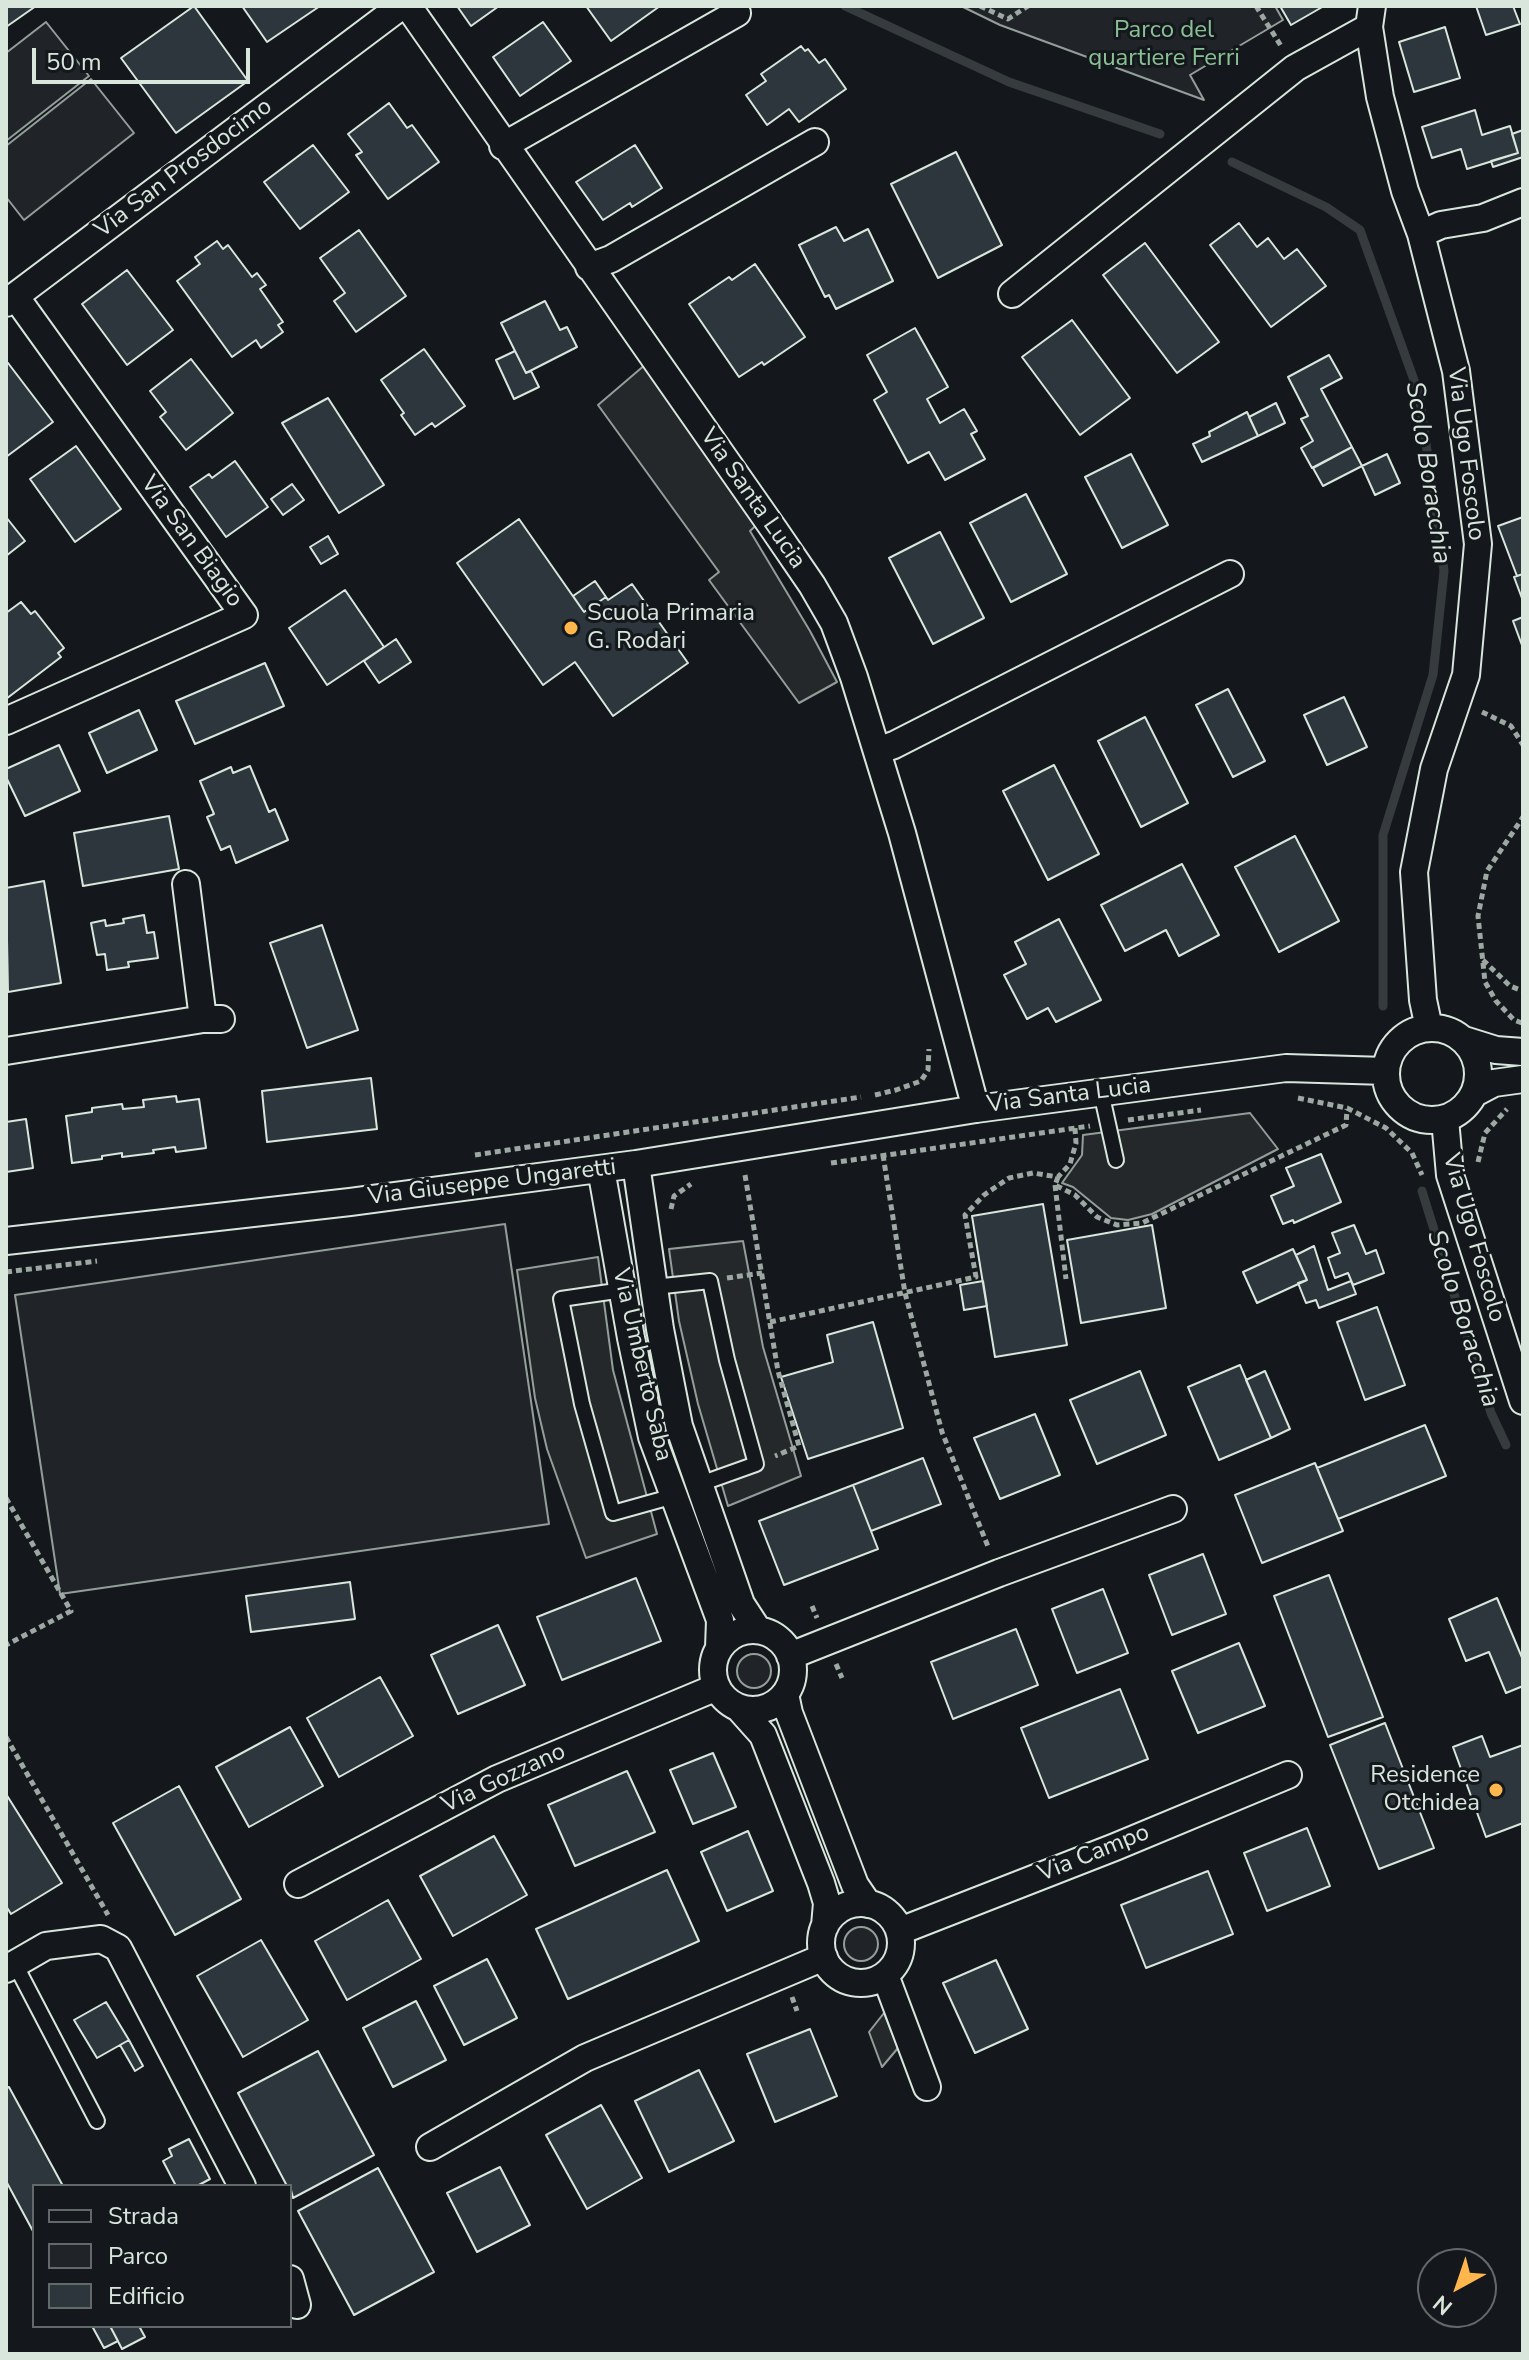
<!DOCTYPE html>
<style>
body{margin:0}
#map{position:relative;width:1529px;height:2360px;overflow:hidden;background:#14181c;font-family:"Nunito Sans",sans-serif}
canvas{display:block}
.frame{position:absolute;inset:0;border:8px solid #d8e6dc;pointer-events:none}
.legend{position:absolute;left:32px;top:2184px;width:260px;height:144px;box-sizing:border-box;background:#14181c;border:2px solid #626a69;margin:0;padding:10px 14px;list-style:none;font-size:24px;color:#d8e6dc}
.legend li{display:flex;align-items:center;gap:16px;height:40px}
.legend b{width:40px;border:2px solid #626a69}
.north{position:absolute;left:1417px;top:2248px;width:80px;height:80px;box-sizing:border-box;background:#14181c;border:2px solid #626a69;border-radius:50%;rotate:220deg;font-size:22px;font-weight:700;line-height:32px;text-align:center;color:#d8e6dc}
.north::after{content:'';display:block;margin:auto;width:28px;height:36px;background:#ffb74d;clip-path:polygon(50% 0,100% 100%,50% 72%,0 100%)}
.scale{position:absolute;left:32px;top:48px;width:218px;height:36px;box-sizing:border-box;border:4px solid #d8e6dc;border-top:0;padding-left:10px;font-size:24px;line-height:28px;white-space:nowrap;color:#d8e6dc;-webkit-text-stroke:6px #14181c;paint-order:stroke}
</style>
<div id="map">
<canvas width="1529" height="2360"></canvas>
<div class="frame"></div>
<ul class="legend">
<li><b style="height:10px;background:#14181c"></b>Strada</li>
<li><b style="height:22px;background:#202428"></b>Parco</li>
<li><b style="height:22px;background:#2c363c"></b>Edificio</li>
</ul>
<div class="north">N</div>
<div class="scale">50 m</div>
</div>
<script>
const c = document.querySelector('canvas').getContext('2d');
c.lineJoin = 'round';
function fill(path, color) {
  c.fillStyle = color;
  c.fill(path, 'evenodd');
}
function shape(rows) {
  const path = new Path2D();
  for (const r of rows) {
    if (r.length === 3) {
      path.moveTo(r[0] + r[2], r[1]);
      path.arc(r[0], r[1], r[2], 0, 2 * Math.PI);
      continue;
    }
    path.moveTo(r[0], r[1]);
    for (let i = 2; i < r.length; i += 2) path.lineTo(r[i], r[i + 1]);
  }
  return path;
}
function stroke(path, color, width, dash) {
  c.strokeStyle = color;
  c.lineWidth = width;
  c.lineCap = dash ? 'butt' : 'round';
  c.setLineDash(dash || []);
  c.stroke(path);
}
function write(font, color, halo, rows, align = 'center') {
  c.font = font + ' "Nunito Sans",sans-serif';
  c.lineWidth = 6;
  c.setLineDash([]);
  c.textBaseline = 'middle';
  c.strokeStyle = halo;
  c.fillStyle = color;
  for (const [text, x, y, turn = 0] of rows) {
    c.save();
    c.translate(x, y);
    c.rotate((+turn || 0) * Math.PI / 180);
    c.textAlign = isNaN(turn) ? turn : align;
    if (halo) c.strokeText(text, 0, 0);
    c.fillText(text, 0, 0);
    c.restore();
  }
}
const green = shape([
 [961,6,1275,6,1283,20,1190,75,1204,100,1000,25,961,6],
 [46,22,89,76,6,141,6,53,46,22],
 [91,79,134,133,24,220,6,197,6,146,91,79],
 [505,1224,549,1524,60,1594,15,1295,505,1224],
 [754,1671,17],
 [861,1944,17]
]);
fill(green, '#202428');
stroke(green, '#939e99', 2);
const parking = shape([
 [653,358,765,517,750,531,810,631,837,682,799,703,709,580,719,572,598,405,653,358],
 [1250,1113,1278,1149,1152,1214,1128,1220,1111,1218,1073,1187,1062,1183,1082,1155,1083,1135,1250,1113],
 [743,1241,763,1347,801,1476,728,1506,698,1404,679,1321,669,1249,743,1241],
 [598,1257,613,1370,657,1534,586,1558,547,1449,535,1398,517,1270,598,1257],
 [884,2013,898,2048,882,2067,869,2032,884,2013]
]);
fill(parking, '#24282b');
stroke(parking, '#939e99', 2);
stroke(shape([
 [845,6,1009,82,1160,134],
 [1232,162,1326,207,1360,230,1419,394,1444,571,1433,675,1383,835,1383,1006],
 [1422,1191,1491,1413,1506,1445]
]), '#363b3e', 9);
const building = shape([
 [6,6,36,6,6,27,6,6],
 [194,6,248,81,176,133,121,58,194,6],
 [242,6,320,6,267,42,242,6],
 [457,6,499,6,471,26,457,6],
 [586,6,660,6,611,41,586,6],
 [1280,6,1324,6,1291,25,1280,6],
 [1476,6,1513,6,1520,24,1486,35,1476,6],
 [543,22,571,61,520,96,493,57,543,22],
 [1445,27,1460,78,1414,92,1399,42,1445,27],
 [801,46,805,51,808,49,819,63,825,59,846,89,799,122,789,109,767,125,746,95,766,81,761,74,801,46],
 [389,103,407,128,412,125,439,162,388,199,356,155,362,152,348,134,389,103],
 [1475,110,1482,135,1510,126,1518,153,1467,169,1461,149,1432,158,1422,127,1475,110],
 [1523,130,1523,157,1493,167,1491,161,1518,153,1512,134,1523,130],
 [313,145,349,192,300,229,264,182,313,145],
 [635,145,662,188,632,207,630,203,603,220,576,182,635,145],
 [956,152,1002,245,938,278,891,184,956,152],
 [1239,223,1257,247,1268,238,1284,259,1297,249,1326,286,1271,327,1210,245,1239,223],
 [836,227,844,241,868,229,893,281,836,309,829,295,825,297,799,245,836,227],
 [359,230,406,296,356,332,334,301,345,293,320,258,359,230],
 [217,241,223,249,228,245,252,277,257,273,266,285,260,289,283,322,278,325,283,332,261,348,256,340,232,357,177,281,200,264,195,257,217,241],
 [1145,243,1219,342,1177,373,1103,275,1145,243],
 [755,264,805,337,764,365,762,362,739,377,689,304,729,277,732,280,755,264],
 [127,270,173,330,127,365,82,304,127,270],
 [545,301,560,330,567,327,577,347,526,373,501,323,545,301],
 [1072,320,1130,398,1080,435,1022,357,1072,320],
 [915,328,948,387,927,399,940,423,964,409,977,431,971,434,985,459,945,480,929,452,908,463,874,400,887,392,867,355,915,328],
 [424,349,465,406,435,427,432,423,415,435,401,415,404,413,381,380,424,349],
 [515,351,526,373,531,371,539,387,514,399,496,360,515,351],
 [1329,355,1342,378,1321,389,1352,447,1312,468,1301,448,1313,441,1301,419,1308,416,1288,377,1329,355],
 [191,359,233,413,186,450,160,417,166,412,150,391,191,359],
 [8,363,53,422,6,457,6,365,8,363],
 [328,398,384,485,339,513,282,423,328,398],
 [1276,403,1285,423,1258,436,1249,417,1276,403],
 [1247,412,1258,436,1202,462,1193,444,1210,436,1209,432,1247,412],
 [76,446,121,509,75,542,30,479,76,446],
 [1352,447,1362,466,1323,486,1313,468,1352,447],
 [1131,454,1168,525,1122,548,1085,477,1131,454],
 [1387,454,1400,483,1375,495,1362,466,1387,454],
 [235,461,268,507,226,537,190,487,209,474,212,478,235,461],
 [292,484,304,500,283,515,271,499,292,484],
 [1026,494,1067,574,1011,602,970,523,1026,494],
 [6,517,25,541,6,556,6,517],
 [1523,517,1523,574,1517,576,1498,526,1523,517],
 [519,519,584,612,606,597,608,600,632,584,688,663,613,716,575,662,543,685,457,563,519,519],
 [940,532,984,618,933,644,889,558,940,532],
 [328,536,338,554,321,564,310,547,328,536],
 [1523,574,1523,601,1514,577,1523,574],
 [595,581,606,597,584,612,573,596,595,581],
 [345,590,384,647,327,685,289,628,345,590],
 [21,602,31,614,35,611,64,648,58,653,61,657,6,699,6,613,21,602],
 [1523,617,1523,648,1513,621,1523,617],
 [396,639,411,662,379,683,364,661,396,639],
 [265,663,284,706,195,744,176,701,265,663],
 [1228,689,1265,761,1233,777,1196,705,1228,689],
 [1344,697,1367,747,1327,765,1304,715,1344,697],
 [139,710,157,750,107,773,89,733,139,710],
 [1145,717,1188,803,1141,827,1098,741,1145,717],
 [59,745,80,791,25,816,6,777,6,769,59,745],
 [1054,765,1099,854,1048,880,1003,791,1054,765],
 [250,766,269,812,275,809,288,840,236,863,230,846,221,850,207,817,214,814,200,781,231,767,233,773,250,766],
 [169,816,179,869,83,886,74,833,169,816],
 [1295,836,1339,921,1279,952,1235,867,1295,836],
 [1182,864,1219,935,1179,956,1166,930,1125,951,1101,905,1182,864],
 [44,881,61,983,8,992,6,888,44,881],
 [144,915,147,933,154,932,158,958,128,962,129,967,107,970,105,954,97,955,91,923,105,920,106,926,124,923,123,919,144,915],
 [1059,919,1101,1000,1056,1022,1048,1008,1027,1019,1004,975,1026,964,1015,942,1059,919],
 [322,925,358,1030,307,1048,270,943,322,925],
 [371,1078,377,1129,267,1142,262,1091,371,1078],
 [176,1096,177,1102,199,1099,206,1148,176,1152,175,1147,153,1150,154,1153,122,1157,122,1153,102,1156,102,1159,72,1163,66,1116,92,1112,92,1108,122,1104,123,1109,144,1107,143,1100,176,1096],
 [26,1119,33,1168,6,1172,6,1122,26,1119],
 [1321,1154,1341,1202,1294,1223,1293,1220,1283,1224,1271,1196,1294,1186,1286,1168,1321,1154],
 [1043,1204,1067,1345,995,1357,972,1216,1043,1204],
 [1152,1225,1166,1308,1081,1323,1067,1240,1152,1225],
 [1354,1225,1366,1254,1376,1250,1384,1273,1353,1285,1348,1273,1335,1278,1328,1258,1340,1253,1332,1233,1354,1225],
 [1314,1246,1328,1290,1351,1281,1356,1294,1319,1308,1316,1300,1306,1303,1298,1283,1307,1280,1296,1255,1314,1246],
 [1293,1249,1307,1280,1257,1303,1243,1272,1293,1249],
 [983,1281,987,1306,964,1310,960,1285,983,1281],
 [1377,1307,1405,1385,1365,1400,1337,1322,1377,1307],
 [873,1322,903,1428,808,1459,781,1377,833,1362,827,1335,873,1322],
 [1240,1365,1271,1438,1219,1460,1188,1387,1240,1365],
 [1140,1371,1166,1435,1097,1464,1070,1400,1140,1371],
 [1265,1371,1290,1429,1271,1438,1246,1380,1265,1371],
 [1035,1414,1060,1475,1000,1499,974,1438,1035,1414],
 [1425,1425,1446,1476,1338,1519,1317,1468,1425,1425],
 [923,1458,941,1504,871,1531,853,1485,923,1458],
 [1315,1463,1343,1531,1262,1563,1235,1495,1315,1463],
 [853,1485,878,1549,784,1585,759,1521,853,1485],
 [1203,1554,1226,1614,1172,1635,1149,1575,1203,1554],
 [1329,1575,1383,1717,1328,1737,1274,1596,1329,1575],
 [636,1578,661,1641,562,1680,537,1617,636,1578],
 [350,1582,355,1619,251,1632,246,1596,350,1582],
 [1103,1589,1128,1653,1077,1673,1052,1609,1103,1589],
 [1497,1598,1523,1660,1523,1686,1506,1693,1489,1652,1466,1661,1449,1619,1497,1598],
 [498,1625,525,1685,458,1714,431,1655,498,1625],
 [1016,1629,1038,1685,953,1719,931,1662,1016,1629],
 [1239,1643,1265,1706,1198,1733,1172,1671,1239,1643],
 [380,1677,413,1736,339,1777,307,1718,380,1677],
 [1120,1689,1148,1759,1049,1798,1021,1728,1120,1689],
 [1385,1723,1434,1848,1379,1869,1330,1745,1385,1723],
 [290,1727,323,1786,249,1827,216,1767,290,1727],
 [1482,1736,1490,1757,1523,1745,1523,1823,1486,1837,1453,1747,1482,1736],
 [713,1753,736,1807,693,1824,670,1770,713,1753],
 [627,1771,655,1832,575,1866,548,1805,627,1771],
 [179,1786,241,1899,175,1935,113,1823,179,1786],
 [6,1794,62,1883,11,1914,6,1906,6,1794],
 [1307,1828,1330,1886,1267,1911,1244,1853,1307,1828],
 [748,1831,773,1891,727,1911,701,1852,748,1831],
 [494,1836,527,1895,453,1936,420,1876,494,1836],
 [667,1870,699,1941,568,1999,536,1929,667,1870],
 [1208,1871,1233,1934,1146,1968,1121,1905,1208,1871],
 [388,1900,421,1959,347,2000,315,1941,388,1900],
 [261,1940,308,2020,243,2057,197,1976,261,1940],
 [487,1959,517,2018,464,2045,434,1986,487,1959],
 [996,1960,1028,2029,975,2053,943,1983,996,1960],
 [416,2001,446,2060,393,2087,363,2028,416,2001],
 [106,2002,129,2040,97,2058,74,2020,106,2002],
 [810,2029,837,2096,775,2122,747,2054,810,2029],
 [129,2040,143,2066,135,2071,120,2045,129,2040],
 [318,2051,374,2155,293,2198,290,2186,287,2186,238,2093,318,2051],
 [699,2070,734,2141,669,2172,635,2101,699,2070],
 [9,2087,63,2186,34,2186,34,2233,6,2181,6,2088,9,2087],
 [601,2105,642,2178,587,2209,546,2135,601,2105],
 [189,2139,210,2179,197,2186,176,2186,163,2161,172,2156,169,2149,189,2139],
 [500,2167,530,2225,477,2252,447,2193,500,2167],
 [378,2168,434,2272,354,2315,298,2211,378,2168],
 [92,2326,110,2326,118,2341,104,2348,92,2326],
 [110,2326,139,2326,145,2337,122,2349,110,2326]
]);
fill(building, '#2c363c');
stroke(building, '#d8e6dc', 2);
const lane = shape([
 [1101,1092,1116,1160],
 [654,1287,710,1281,727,1360,756,1464,700,1484],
 [623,1290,561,1299,582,1404,613,1513,674,1496],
 [15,1964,97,2121]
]);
const street = shape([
 [408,6,773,528,812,585,834,623,854,677,902,833,976,1109],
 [1372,6,1369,27,1380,97,1405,191,1421,234,1456,371,1478,544,1466,675,1434,769,1414,872,1423,1000,1429,1028],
 [503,146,737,13],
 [1421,234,1441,225,1483,218,1523,202],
 [589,267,611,259,815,142],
 [1012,294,1295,68,1369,27],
 [6,303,401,6],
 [6,721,244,615,15,296],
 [877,751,894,745,1230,574],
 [186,884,203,1019],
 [1432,1074,46],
 [1464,1040,1496,1050,1523,1052],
 [6,1051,203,1019,221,1019],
 [1475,1093,1494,1083,1523,1079],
 [1445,1119,1450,1175,1523,1401],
 [636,1164,660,1329,679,1426,741,1604,758,1630],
 [601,1169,631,1338,652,1437,720,1620,719,1648],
 [6,1241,350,1202,636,1164,976,1109,1286,1068,1386,1071],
 [753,1670,40],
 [790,1656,999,1573,1173,1509],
 [785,1694,789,1713,855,1885,868,1904],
 [738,1707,763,1735,821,1883,827,1903,825,1926],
 [298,1884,497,1779,717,1687],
 [861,1943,40],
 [900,1931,1115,1847,1288,1775],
 [6,1969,46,1946,101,1939,118,1948,242,2186],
 [885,1975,927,2087],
 [430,2147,585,2058,824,1957],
 [290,2279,297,2305]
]);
stroke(lane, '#d8e6dc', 18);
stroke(street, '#d8e6dc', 30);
stroke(shape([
 [980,6,1008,19,1028,6],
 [1256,6,1281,46],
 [1482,712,1511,726,1523,745],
 [1483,960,1510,986,1523,991],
 [1522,1023,1514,1020,1496,1001,1485,982,1478,916,1487,871,1523,817],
 [875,1095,896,1090,921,1081,928,1070,929,1049],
 [1298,1098,1347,1108,1386,1128,1412,1153,1422,1175],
 [1128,1120,1201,1110],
 [475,1155,861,1097],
 [883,1155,905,1293,942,1432,989,1549],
 [1478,1162,1485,1133,1507,1109],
 [831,1163,1090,1126],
 [745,1175,778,1371,799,1446,775,1456],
 [1058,1177,1055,1185,1075,1195,1097,1217,1117,1225,1142,1223,1346,1125,1347,1109],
 [1055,1185,1066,1279],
 [671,1209,674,1196,691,1184],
 [6,1272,97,1261],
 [727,1278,762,1273],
 [770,1322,976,1277,965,1215,984,1195,1009,1178,1033,1173,1058,1177,1070,1164,1076,1143,1075,1128],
 [6,1498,71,1611,6,1645],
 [812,1606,817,1618],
 [836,1664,842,1678],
 [6,1737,108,1915],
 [792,1997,797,2011]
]), '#9da8a2', 5, [6, 4]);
stroke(lane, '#14181c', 14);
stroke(street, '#14181c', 26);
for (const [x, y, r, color] of [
 [571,628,8,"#ffb74d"],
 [1496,1790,8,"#ffb74d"]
]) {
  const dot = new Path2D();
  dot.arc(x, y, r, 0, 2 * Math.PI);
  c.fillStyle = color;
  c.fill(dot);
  stroke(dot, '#14181c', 3);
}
write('24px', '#8ac095', '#14181c', [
 ["Parco del",1164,31],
 ["quartiere Ferri",1164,59]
]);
write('24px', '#d8e6dc', '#14181c', [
 ["Via San Prosdocimo",184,169,-37],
 ["Via Ugo Foscolo",1465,454,83],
 ["Via Santa Lucia",752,499,55],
 ["Via San Biagio",191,542,54],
 ["Via Santa Lucia",1069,1096,-7],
 ["Via Giuseppe Ungaretti",492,1183,-7],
 ["Via Ugo Foscolo",1473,1238,74],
 ["Via Umberto Saba",641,1365,77],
 ["Via Gozzano",504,1779,-25],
 ["Via Campo",1094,1854,-22]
]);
write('24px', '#d8e6dc', '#14181c', [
 ["Scuola Primaria",587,614],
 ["G. Rodari",587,642],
 ["Residence",1480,1776,"right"],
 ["Otchidea",1480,1804,"right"]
], 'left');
write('italic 26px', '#d8e6dc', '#14181c', [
 ["Scolo Boracchia",1427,473,81],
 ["Scolo Boracchia",1462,1319,72]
]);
</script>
